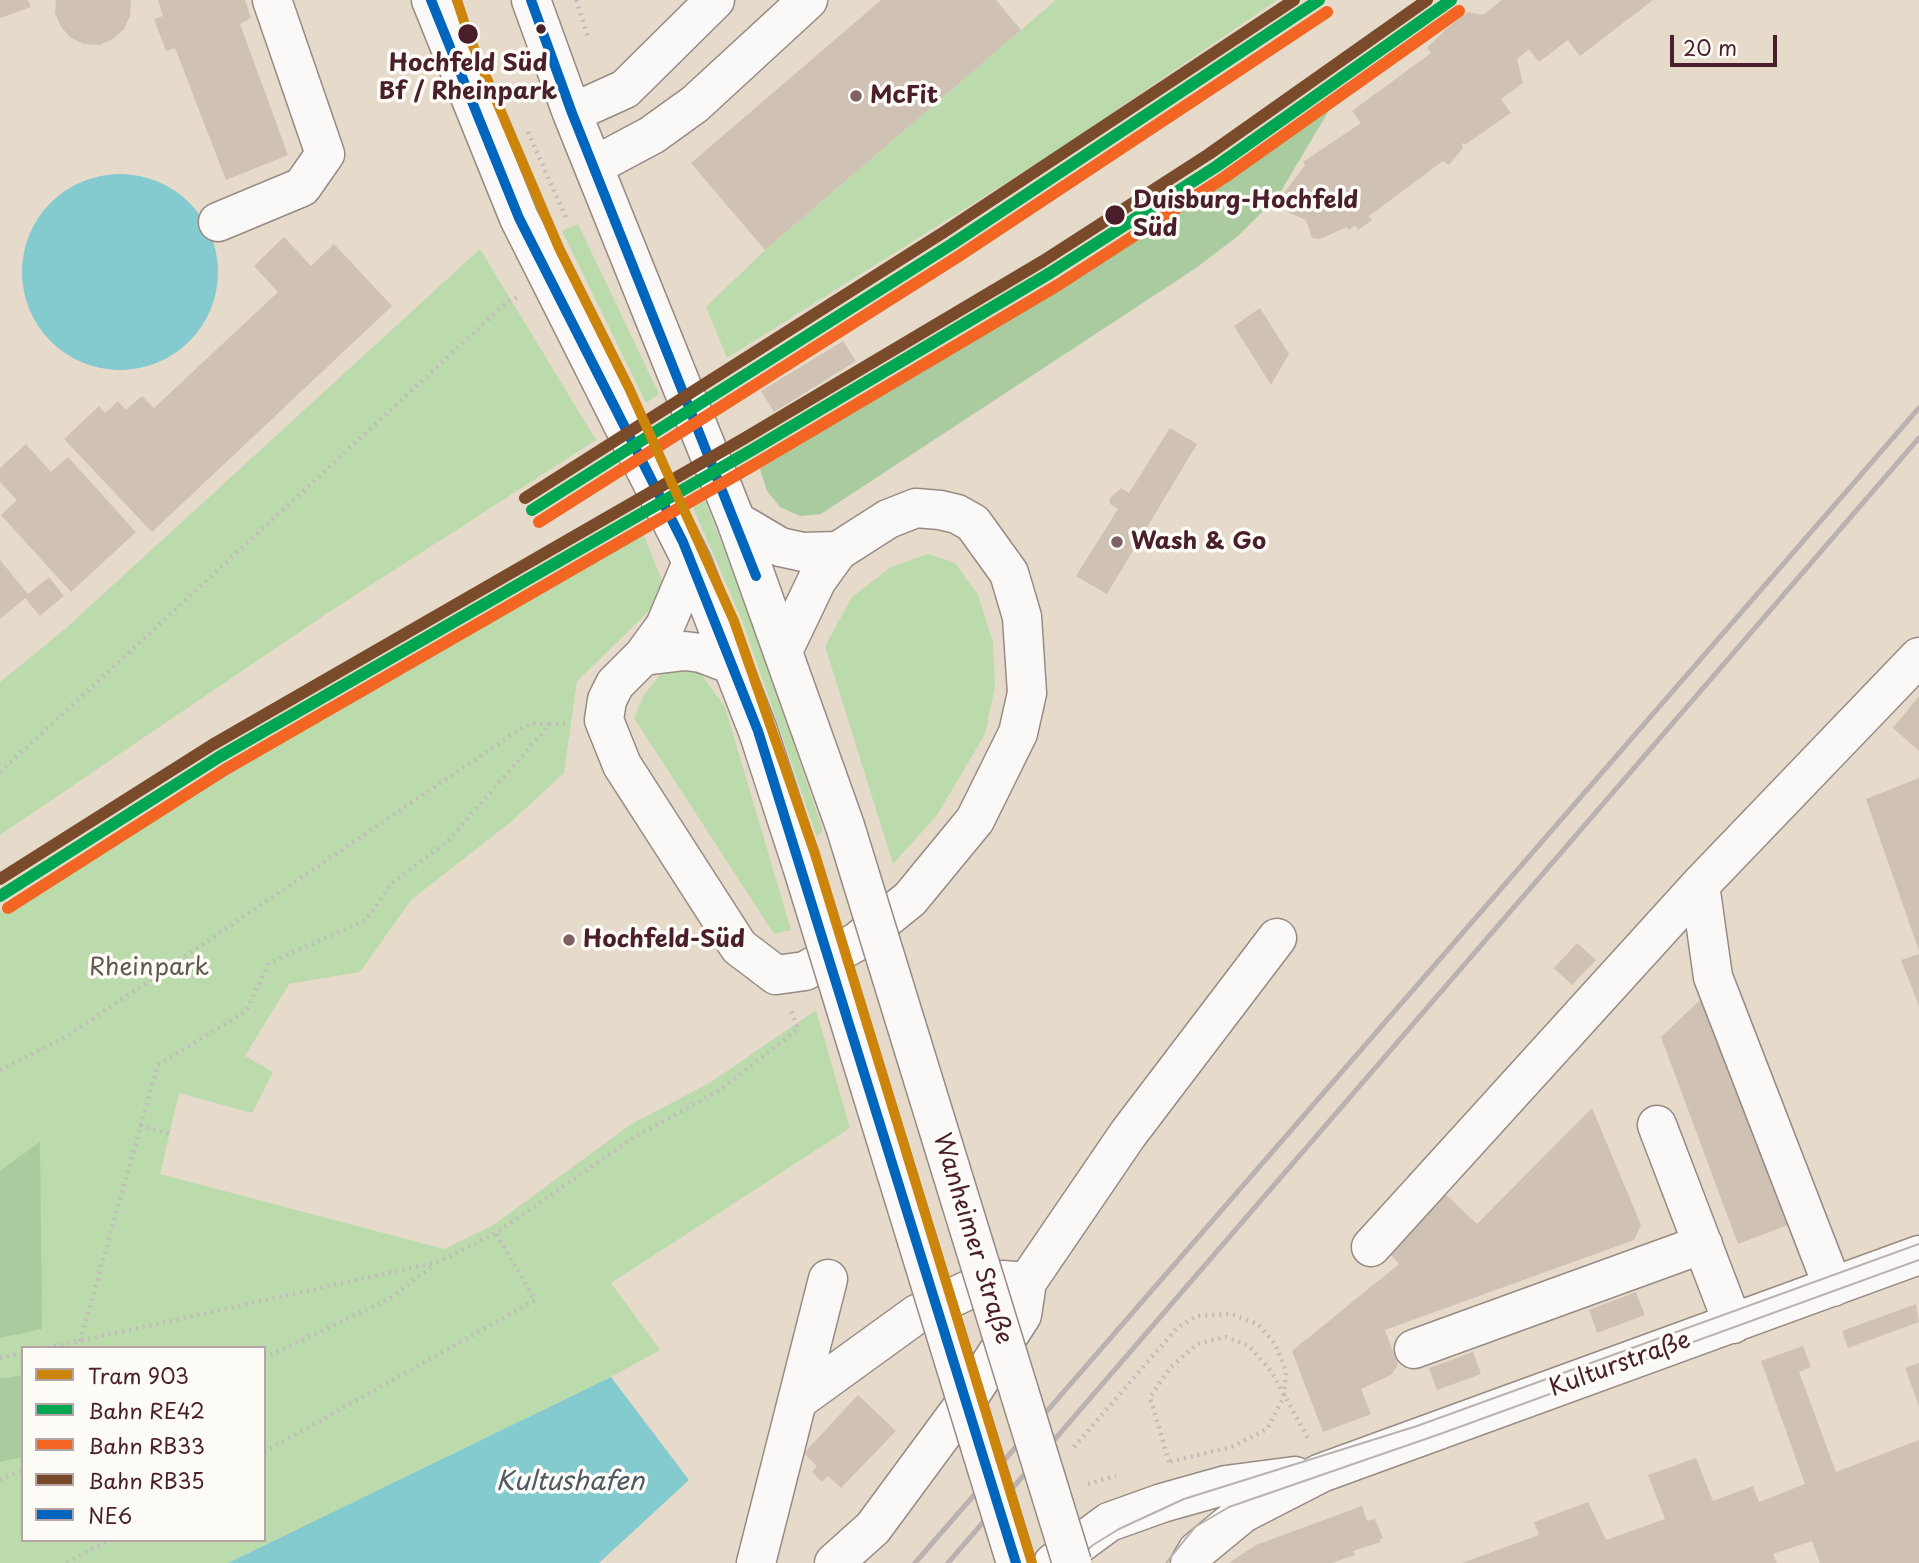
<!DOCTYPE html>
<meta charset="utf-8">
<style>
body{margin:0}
#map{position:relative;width:1919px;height:1563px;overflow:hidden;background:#e6daca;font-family:"Playpen Sans",sans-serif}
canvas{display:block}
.legend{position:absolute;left:21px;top:1346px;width:245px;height:196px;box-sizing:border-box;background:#fdfcf7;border:2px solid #b5a4a5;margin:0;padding:9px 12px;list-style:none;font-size:21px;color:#4a1f2b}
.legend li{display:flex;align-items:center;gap:14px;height:35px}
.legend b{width:35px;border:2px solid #b5a4a5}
.scale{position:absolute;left:1670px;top:35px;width:107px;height:32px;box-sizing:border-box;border:4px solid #4a1f2b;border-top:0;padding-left:9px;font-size:21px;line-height:24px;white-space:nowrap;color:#4a1f2b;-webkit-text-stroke:5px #fdfcf7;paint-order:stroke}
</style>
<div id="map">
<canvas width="1919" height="1563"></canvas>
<ul class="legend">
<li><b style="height:9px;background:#cc840b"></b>Tram 903</li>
<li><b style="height:9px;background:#00a651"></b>Bahn RE42</li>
<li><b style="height:9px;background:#f26522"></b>Bahn RB33</li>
<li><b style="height:9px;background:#7a4b2a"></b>Bahn RB35</li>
<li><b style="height:9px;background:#0065bd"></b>NE6</li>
</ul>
<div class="scale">20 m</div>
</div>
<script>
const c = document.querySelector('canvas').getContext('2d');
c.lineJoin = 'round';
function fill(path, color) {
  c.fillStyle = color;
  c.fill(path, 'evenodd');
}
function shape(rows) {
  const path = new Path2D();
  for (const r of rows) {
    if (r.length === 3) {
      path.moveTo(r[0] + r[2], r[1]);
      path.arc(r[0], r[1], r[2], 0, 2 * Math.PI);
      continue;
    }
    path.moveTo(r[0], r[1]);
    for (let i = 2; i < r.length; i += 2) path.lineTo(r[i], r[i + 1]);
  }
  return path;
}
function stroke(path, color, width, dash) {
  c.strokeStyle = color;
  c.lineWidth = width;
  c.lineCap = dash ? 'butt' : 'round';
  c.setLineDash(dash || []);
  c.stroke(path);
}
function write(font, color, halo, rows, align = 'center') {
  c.font = font + ' "Playpen Sans",sans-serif';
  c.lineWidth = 7;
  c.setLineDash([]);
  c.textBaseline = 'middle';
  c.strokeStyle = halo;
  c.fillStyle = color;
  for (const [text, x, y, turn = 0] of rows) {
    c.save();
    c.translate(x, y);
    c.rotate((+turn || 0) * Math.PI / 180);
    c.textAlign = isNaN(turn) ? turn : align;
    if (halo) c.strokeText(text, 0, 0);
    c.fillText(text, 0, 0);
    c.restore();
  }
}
fill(shape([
 [1056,0,1277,0,1055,152,727,358,706,307,765,250],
 [578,224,659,394,646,403,562,231],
 [480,249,596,440,326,614,0,835,0,682,65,629],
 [703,496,751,617,823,831,817,837,742,620,691,503],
 [642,531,665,588,649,611,577,681,564,773,512,821,411,900,360,972,289,984,245,1056,273,1072,252,1113,179,1093,160,1174,444,1249,492,1226,630,1125,711,1082,816,1010,850,1128,611,1283,660,1350,611,1377,228,1563,0,1563,0,912,142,819,373,682],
 [23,1348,264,1348,264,1540,23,1540],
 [928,554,955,563,978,595,993,642,995,687,985,734,937,815,893,864,825,646,852,597,891,567],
 [682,668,701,674,725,707,791,930,774,934,634,718,644,695,659,676]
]), '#bbdbad');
fill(shape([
 [1331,107,1278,196,1238,236,1196,268,821,514,800,516,780,507,767,491,760,469,1175,211],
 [40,1142,42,1329,0,1338,0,1171],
 [23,1375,23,1457,0,1462,0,1379]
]), '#aacaa0');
fill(shape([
 [120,272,98],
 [611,1377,689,1480,599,1563,228,1563]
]), '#83cbcf');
fill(shape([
 [0,0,28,0,31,7,0,18],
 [56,0,131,0,130,16,124,29,113,39,99,45,84,44,71,38,61,27,55,13],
 [158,0,245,0,251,18,240,24,288,155,226,180,175,48,166,51,154,19,163,16],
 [881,0,996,0,1021,30,765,250,691,163],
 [1502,0,1653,0,1580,56,1568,40,1539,62,1529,49,1517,59,1523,83,1501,99,1511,113,1466,144,1462,143,1463,148,1449,165,1443,161,1369,216,1372,220,1358,230,1355,225,1349,230,1347,227,1320,239,1312,238,1306,220,1289,213,1284,205,1285,192,1305,165,1303,162,1361,123,1352,111,1431,53,1427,48,1446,29,1468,12,1483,15],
 [284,237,311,266,334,244,392,306,152,532,64,439,99,406,105,413,118,401,126,410,142,396,154,408,278,292,254,266],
 [1260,308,1289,354,1271,385,1234,326],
 [843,341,856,361,774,412,761,391],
 [1170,428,1197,444,1107,594,1076,576,1118,509,1110,504,1110,498,1121,488,1129,493],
 [26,444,51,472,68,457,136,532,71,592,1,515,17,500,0,482,0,468],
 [0,560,28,594,49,577,64,596,40,616,25,598,0,619],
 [1919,696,1919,751,1893,728],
 [1919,778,1919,951,1866,799],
 [1577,943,1596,960,1572,985,1554,968],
 [1919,954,1919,1006,1901,960],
 [1703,997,1788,1225,1738,1244,1661,1037],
 [1592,1108,1641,1225,1634,1240,1385,1330,1398,1365,1391,1375,1361,1389,1371,1414,1323,1432,1292,1351,1399,1264,1383,1247,1440,1189,1477,1224],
 [1636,1292,1645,1315,1597,1333,1589,1310],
 [1916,1304,1919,1322,1848,1348,1842,1331],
 [1803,1346,1811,1367,1799,1372,1836,1472,1919,1440,1919,1563,1820,1563,1812,1541,1773,1554,1777,1563,1462,1563,1539,1535,1534,1522,1588,1502,1606,1540,1665,1519,1648,1475,1696,1458,1713,1501,1753,1486,1759,1502,1805,1484,1761,1361],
 [1473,1352,1481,1374,1437,1390,1429,1368],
 [1919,1363,1919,1406,1905,1368],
 [858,1395,896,1431,841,1488,828,1476,822,1482,812,1472,817,1466,804,1453],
 [1362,1506,1367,1521,1375,1519,1383,1538,1379,1539,1381,1542,1353,1551,1355,1555,1332,1563,1229,1563,1256,1545]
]), '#d0c1b5');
const minor = shape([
 [431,0,519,218,692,562,758,731,802,866],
 [531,0,572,113,736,521,845,826],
 [572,113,625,89,715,0],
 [594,166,652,135,695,104,808,0],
 [218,222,302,187,325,154,272,0],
 [736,521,780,547,803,552,838,551],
 [692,562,665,626,643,656,615,684,607,700,604,720,622,765,739,947,776,975,805,971,858,941,910,899,975,820,1018,733,1027,693,1022,617,1009,573,973,523,957,514,940,510,916,508,888,519,838,551,817,580,783,651],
 [643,656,685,651,701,653,733,665],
 [1700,885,1713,977,1833,1287],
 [1657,1125,1733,1324],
 [1371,1247,1700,885,1919,657],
 [1027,1282,1128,1134,1277,938],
 [1414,1349,1703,1244],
 [797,1401,917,1314,977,1286,1002,1280,1027,1282,1022,1315,963,1406,873,1528,834,1563],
 [756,1563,828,1279],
 [1053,1563,1109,1522,1162,1503,1226,1485,1295,1476],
 [1190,1563,1197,1551,1243,1513,1321,1473,1919,1255]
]);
stroke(minor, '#978a84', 41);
stroke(shape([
 [576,0,588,37],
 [528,132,566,218],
 [0,772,507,302,517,297],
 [0,1070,69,1035,523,727,533,723,550,724],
 [140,1125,170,1134],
 [80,1341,158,1065,246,1011,269,963,366,920,392,883,448,841,550,724,569,723],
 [47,1348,438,1262,496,1233,636,1136,720,1090,798,1029,791,1011],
 [0,1358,23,1353],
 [264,1358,389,1299,435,1264],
 [264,1452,535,1300,496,1234],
 [1169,1462,1150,1397,1170,1368,1197,1344,1226,1337,1249,1346,1271,1371,1309,1440],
 [0,1480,23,1470],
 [1088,1484,1116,1476],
 [67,1563,108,1540]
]), '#c2bbba', 4.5, [2, 5]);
stroke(minor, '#fbf9f7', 38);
stroke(shape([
 [1072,1563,1093,1545,1119,1529,1184,1499,1417,1426,1919,1244],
 [1166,1563,1195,1527,1229,1507,1440,1434,1919,1260]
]), '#b9b2b1', 2);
stroke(shape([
 [915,1563,1919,408],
 [948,1563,1919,438]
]), '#b9b2b1', 5);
const minorBridge = shape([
 [845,826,1072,1563],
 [802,866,1016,1563]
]);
stroke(minorBridge, '#978a84', 41, []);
stroke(shape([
 [1074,1447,1177,1328,1197,1316,1231,1314,1258,1324,1275,1344,1286,1371,1284,1397,1267,1429,1234,1446,1169,1462]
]), '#c2bbba', 4.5, [2, 5]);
stroke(minorBridge, '#fbf9f7', 38);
stroke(shape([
 [431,0,519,218,683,542,758,731,1016,1563],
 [531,0,572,113,756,576]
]), '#0065bd', 10);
stroke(shape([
 [532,510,952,244,1319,0],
 [0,896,219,757,752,450,1050,273,1217,166,1451,0]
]), '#00a651', 12);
stroke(shape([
 [539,522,959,256,1327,12],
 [8,908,226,769,759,462,1058,285,1225,177,1459,11]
]), '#f26522', 12);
stroke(shape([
 [525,498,944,232,1294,0],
 [0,879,212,745,745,438,1043,261,1209,154,1427,0]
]), '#7a4b2a', 12);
stroke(shape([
 [457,0,468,34,559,248,629,388,734,621,815,854,1032,1563]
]), '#cc840b', 10);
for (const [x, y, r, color] of [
 [541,29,6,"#4a1f2b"],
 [468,34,11,"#4a1f2b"],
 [856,96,7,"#816063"],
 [1115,215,11,"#4a1f2b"],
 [1117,542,7,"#816063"],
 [569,940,7,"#816063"]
]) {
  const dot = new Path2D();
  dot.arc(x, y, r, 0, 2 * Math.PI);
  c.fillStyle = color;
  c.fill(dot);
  stroke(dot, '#fdfcf7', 2.5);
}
write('bold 24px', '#4a1f2b', '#fdfcf7', [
 ["Hochfeld Süd",468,64],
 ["Bf / Rheinpark",468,92],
 ["Duisburg-Hochfeld",1133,201,"left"],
 ["Süd",1133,229,"left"]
]);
write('bold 24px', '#4a1f2b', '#fdfcf7', [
 ["McFit",870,96],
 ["Wash & Go",1131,542],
 ["Hochfeld-Süd",583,940]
], 'left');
write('24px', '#61584b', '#fdfcf7', [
 ["Rheinpark",149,968]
]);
write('24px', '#4a1f2b', '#fdfcf7', [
 ["Wanheimer Straße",972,1239,73],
 ["Kulturstraße",1620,1365,-20]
]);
write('italic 26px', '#4f5965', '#fdfcf7', [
 ["Kultushafen",570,1483]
]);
</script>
